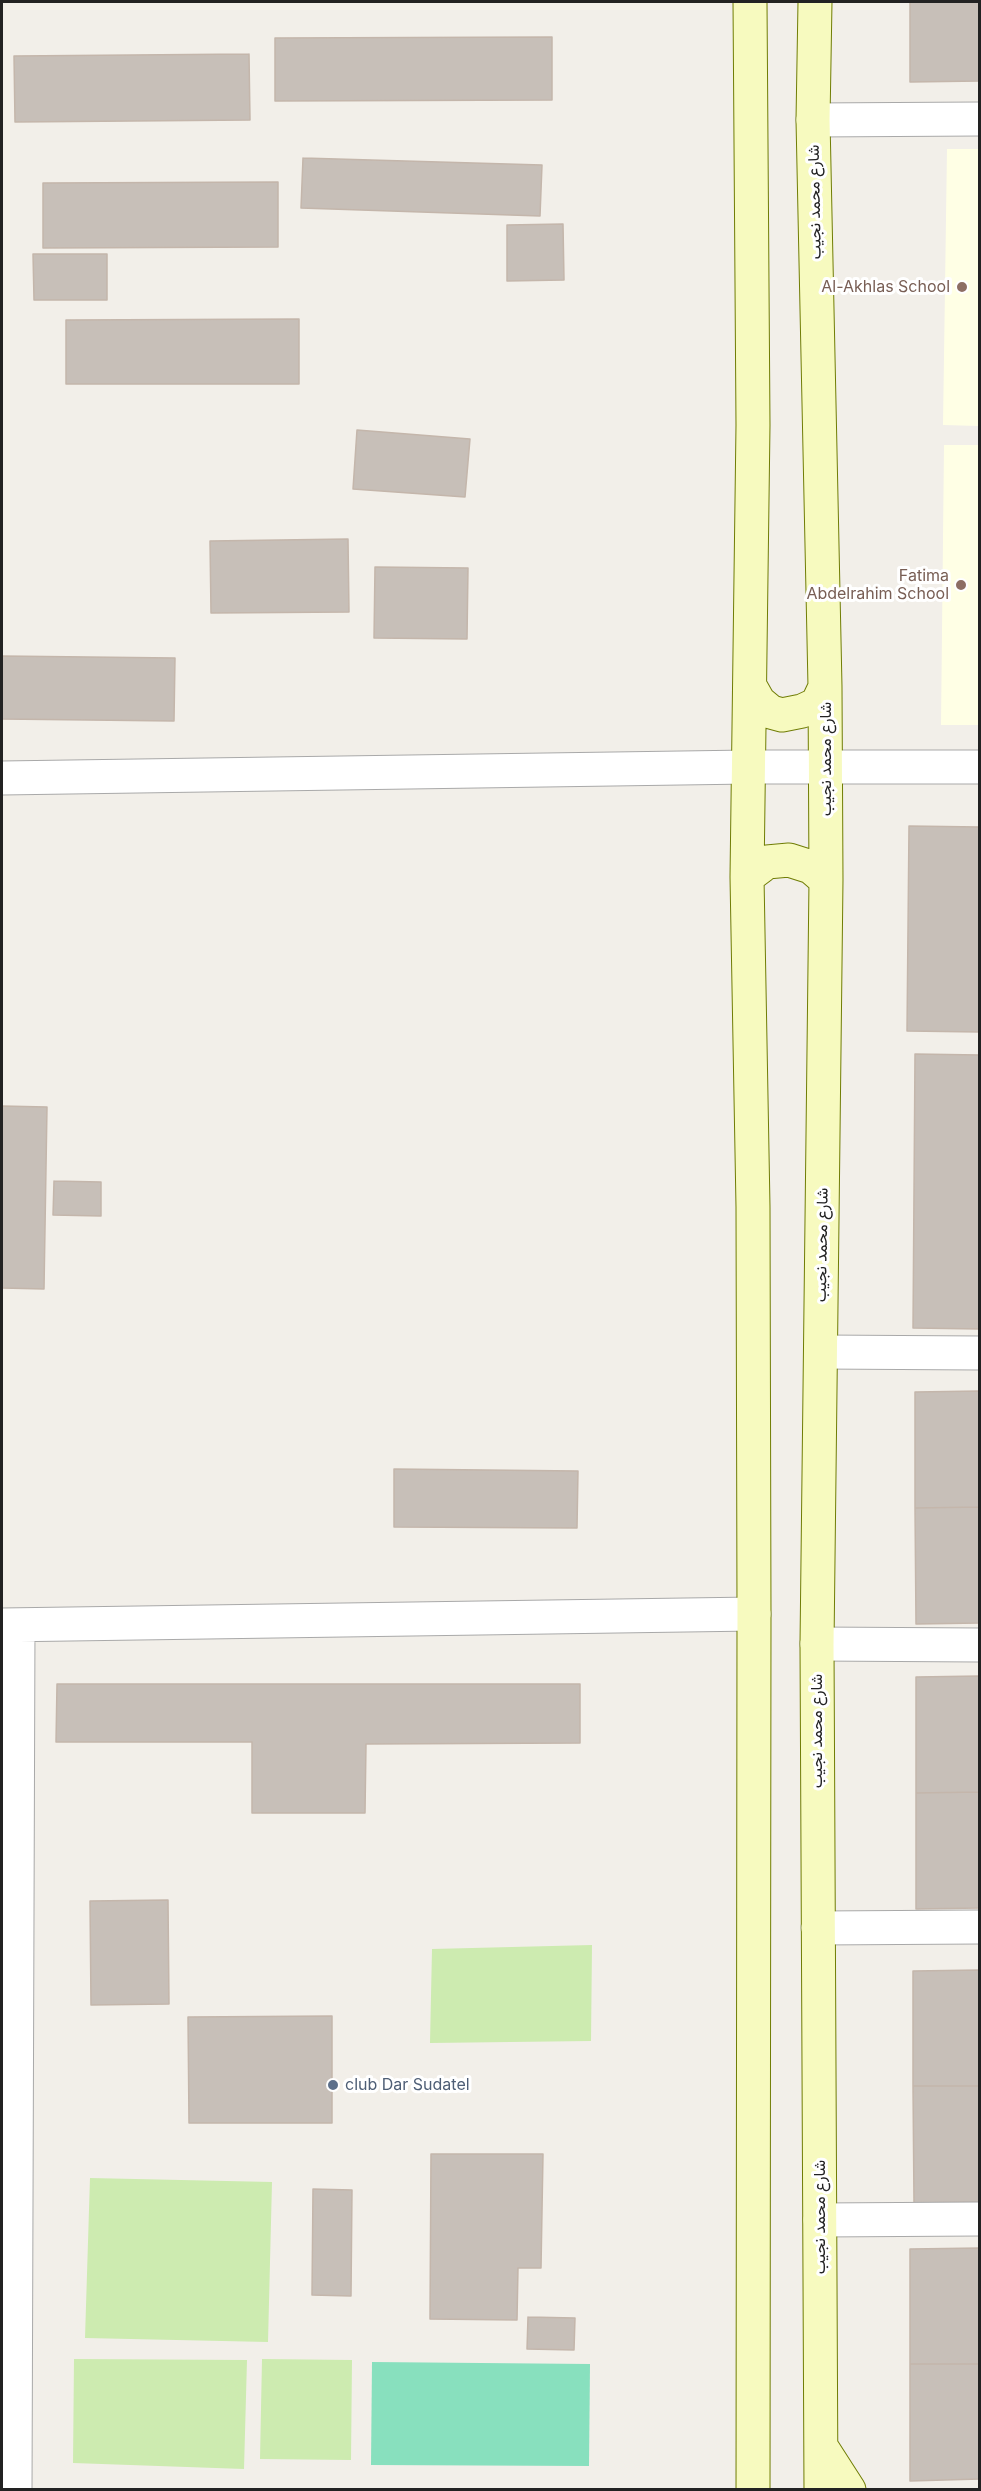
<!DOCTYPE html>
<meta charset="utf-8">
<style>
body{margin:0}
#map{position:relative;width:981px;height:2491px;overflow:hidden;background:#f2efe9;font-family:Inter,sans-serif}
canvas{display:block}
.frame{position:absolute;inset:0;border:3px solid #222;pointer-events:none}
</style>
<div id="map">
<canvas width="981" height="2491"></canvas>
<div class="frame"></div>
</div>
<script>
const c = document.querySelector('canvas').getContext('2d');
c.lineJoin = 'round';
function fill(path, color) {
  c.fillStyle = color;
  c.fill(path, 'evenodd');
}
function shape(rows) {
  const path = new Path2D();
  for (const r of rows) {
    path.moveTo(r[0], r[1]);
    for (let i = 2; i < r.length; i += 2) path.lineTo(r[i], r[i + 1]);
  }
  return path;
}
function stroke(path, color, width, dash) {
  c.strokeStyle = color;
  c.lineWidth = width;
  c.lineCap = dash ? 'butt' : 'round';
  c.setLineDash(dash || []);
  c.stroke(path);
}
function write(font, color, halo, rows, align = 'center') {
  c.font = font + ' Inter,Vazirmatn,sans-serif';
  c.lineWidth = 6;
  c.setLineDash([]);
  c.textBaseline = 'middle';
  c.strokeStyle = halo;
  c.fillStyle = color;
  for (const [text, x, y, turn = 0] of rows) {
    c.save();
    c.translate(x, y);
    c.rotate((+turn || 0) * Math.PI / 180);
    c.textAlign = isNaN(turn) ? turn : align;
    if (halo) c.strokeText(text, 0, 0);
    c.fillText(text, 0, 0);
    c.restore();
  }
}
fill(shape([
 [947,149,979,149,979,426,943,425],
 [944,445,979,445,979,725,941,725]
]), '#ffffe5');
fill(shape([
 [592,1945,591,2041,430,2043,432,1949],
 [90,2178,272,2182,268,2342,85,2338],
 [74,2359,247,2360,244,2469,73,2463],
 [262,2359,352,2360,351,2460,260,2459]
]), '#cdebb0');
fill(shape([
 [372,2362,590,2364,589,2466,371,2465]
]), '#88e0be');
const building = shape([
 [910,2,980,2,980,81,910,82,910,2],
 [552,37,552,100,275,101,275,38,552,37],
 [249,54,250,120,15,122,14,56,249,54],
 [303,158,542,165,540,216,301,208,303,158],
 [278,182,278,247,43,248,43,183,278,182],
 [563,224,564,280,507,281,507,225,563,224],
 [33,254,107,254,107,300,34,300,33,254],
 [299,319,299,384,66,384,66,320,299,319],
 [357,430,470,439,465,497,353,489,357,430],
 [348,539,349,612,211,613,210,541,348,539],
 [375,567,468,568,467,639,374,638,375,567],
 [2,656,175,658,174,721,2,719,2,656],
 [909,826,980,827,980,1032,907,1031,909,826],
 [915,1054,980,1055,980,1329,913,1328,915,1054],
 [2,1106,47,1107,44,1289,2,1288,2,1106],
 [54,1181,101,1182,101,1216,53,1215,54,1181],
 [980,1391,980,1507,915,1508,915,1392,980,1391],
 [394,1469,578,1471,577,1528,394,1527,394,1469],
 [980,1507,980,1623,916,1624,915,1508,980,1507],
 [980,1676,980,1792,916,1793,916,1677,980,1676],
 [57,1684,580,1684,580,1743,366,1744,365,1813,252,1813,252,1742,56,1742,57,1684],
 [980,1792,980,1908,916,1909,916,1793,980,1792],
 [168,1900,169,2004,91,2005,90,1901,168,1900],
 [980,1970,980,2086,913,2086,913,1971,980,1970],
 [332,2016,332,2123,189,2123,188,2017,332,2016],
 [913,2086,980,2086,980,2202,914,2203,913,2086],
 [431,2154,543,2154,541,2268,518,2268,517,2320,430,2319,431,2154],
 [313,2189,352,2190,351,2296,312,2295,313,2189],
 [980,2248,980,2364,910,2364,910,2249,980,2248],
 [528,2317,575,2318,574,2350,527,2349,528,2317],
 [910,2364,980,2364,980,2479,910,2481,910,2364]
]);
fill(building, '#c7bfb8');
stroke(building, '#c4b6ab', 1.5);
const minor = shape([
 [813,120,980,119],
 [2,778,749,767,980,767],
 [821,1352,980,1353],
 [2,1625,754,1614],
 [817,1644,980,1645],
 [818,1928,980,1927],
 [820,2220,980,2219],
 [15,2490,18,1625]
]);
const secondary = shape([
 [750,2,753,425,747,877,753,1207,754,1614,753,2490],
 [815,2,813,120,825,687,826,880,817,1644,821,2490],
 [750,686,759,702,771,712,782,715,802,711,817,704,825,687],
 [747,877,767,862,789,860,811,867,826,880],
 [822,2448,849,2490]
]);
stroke(minor, '#a9a9a9', 35);
stroke(secondary, '#707d05', 35);
stroke(minor, '#fff', 33);
stroke(secondary, '#f7fabf', 33);
for (const [x, y, r, color] of [
 [962,287,6,"#8d6e63"],
 [961,585,6,"#8d6e63"],
 [333,2085,6,"#5c6f8a"]
]) {
  const dot = new Path2D();
  dot.arc(x, y, r, 0, 2 * Math.PI);
  c.fillStyle = color;
  c.fill(dot);
  stroke(dot, '#fff', 2);
}
write('16px', '#222', '#fff', [
 ["شارع محمد نجيب",815,202,-91],
 ["شارع محمد نجيب",826,759,-90],
 ["شارع محمد نجيب",822,1245,-89],
 ["شارع محمد نجيب",817,1731,-90],
 ["شارع محمد نجيب",820,2217,-90]
]);
write('16px', '#785e54', '#fff', [
 ["Al-Akhlas School",950,287],
 ["Fatima",949,576],
 ["Abdelrahim School",949,594]
], 'right');
write('16px', '#4e5e75', '#fff', [
 ["club Dar Sudatel",345,2085]
], 'left');
</script>
